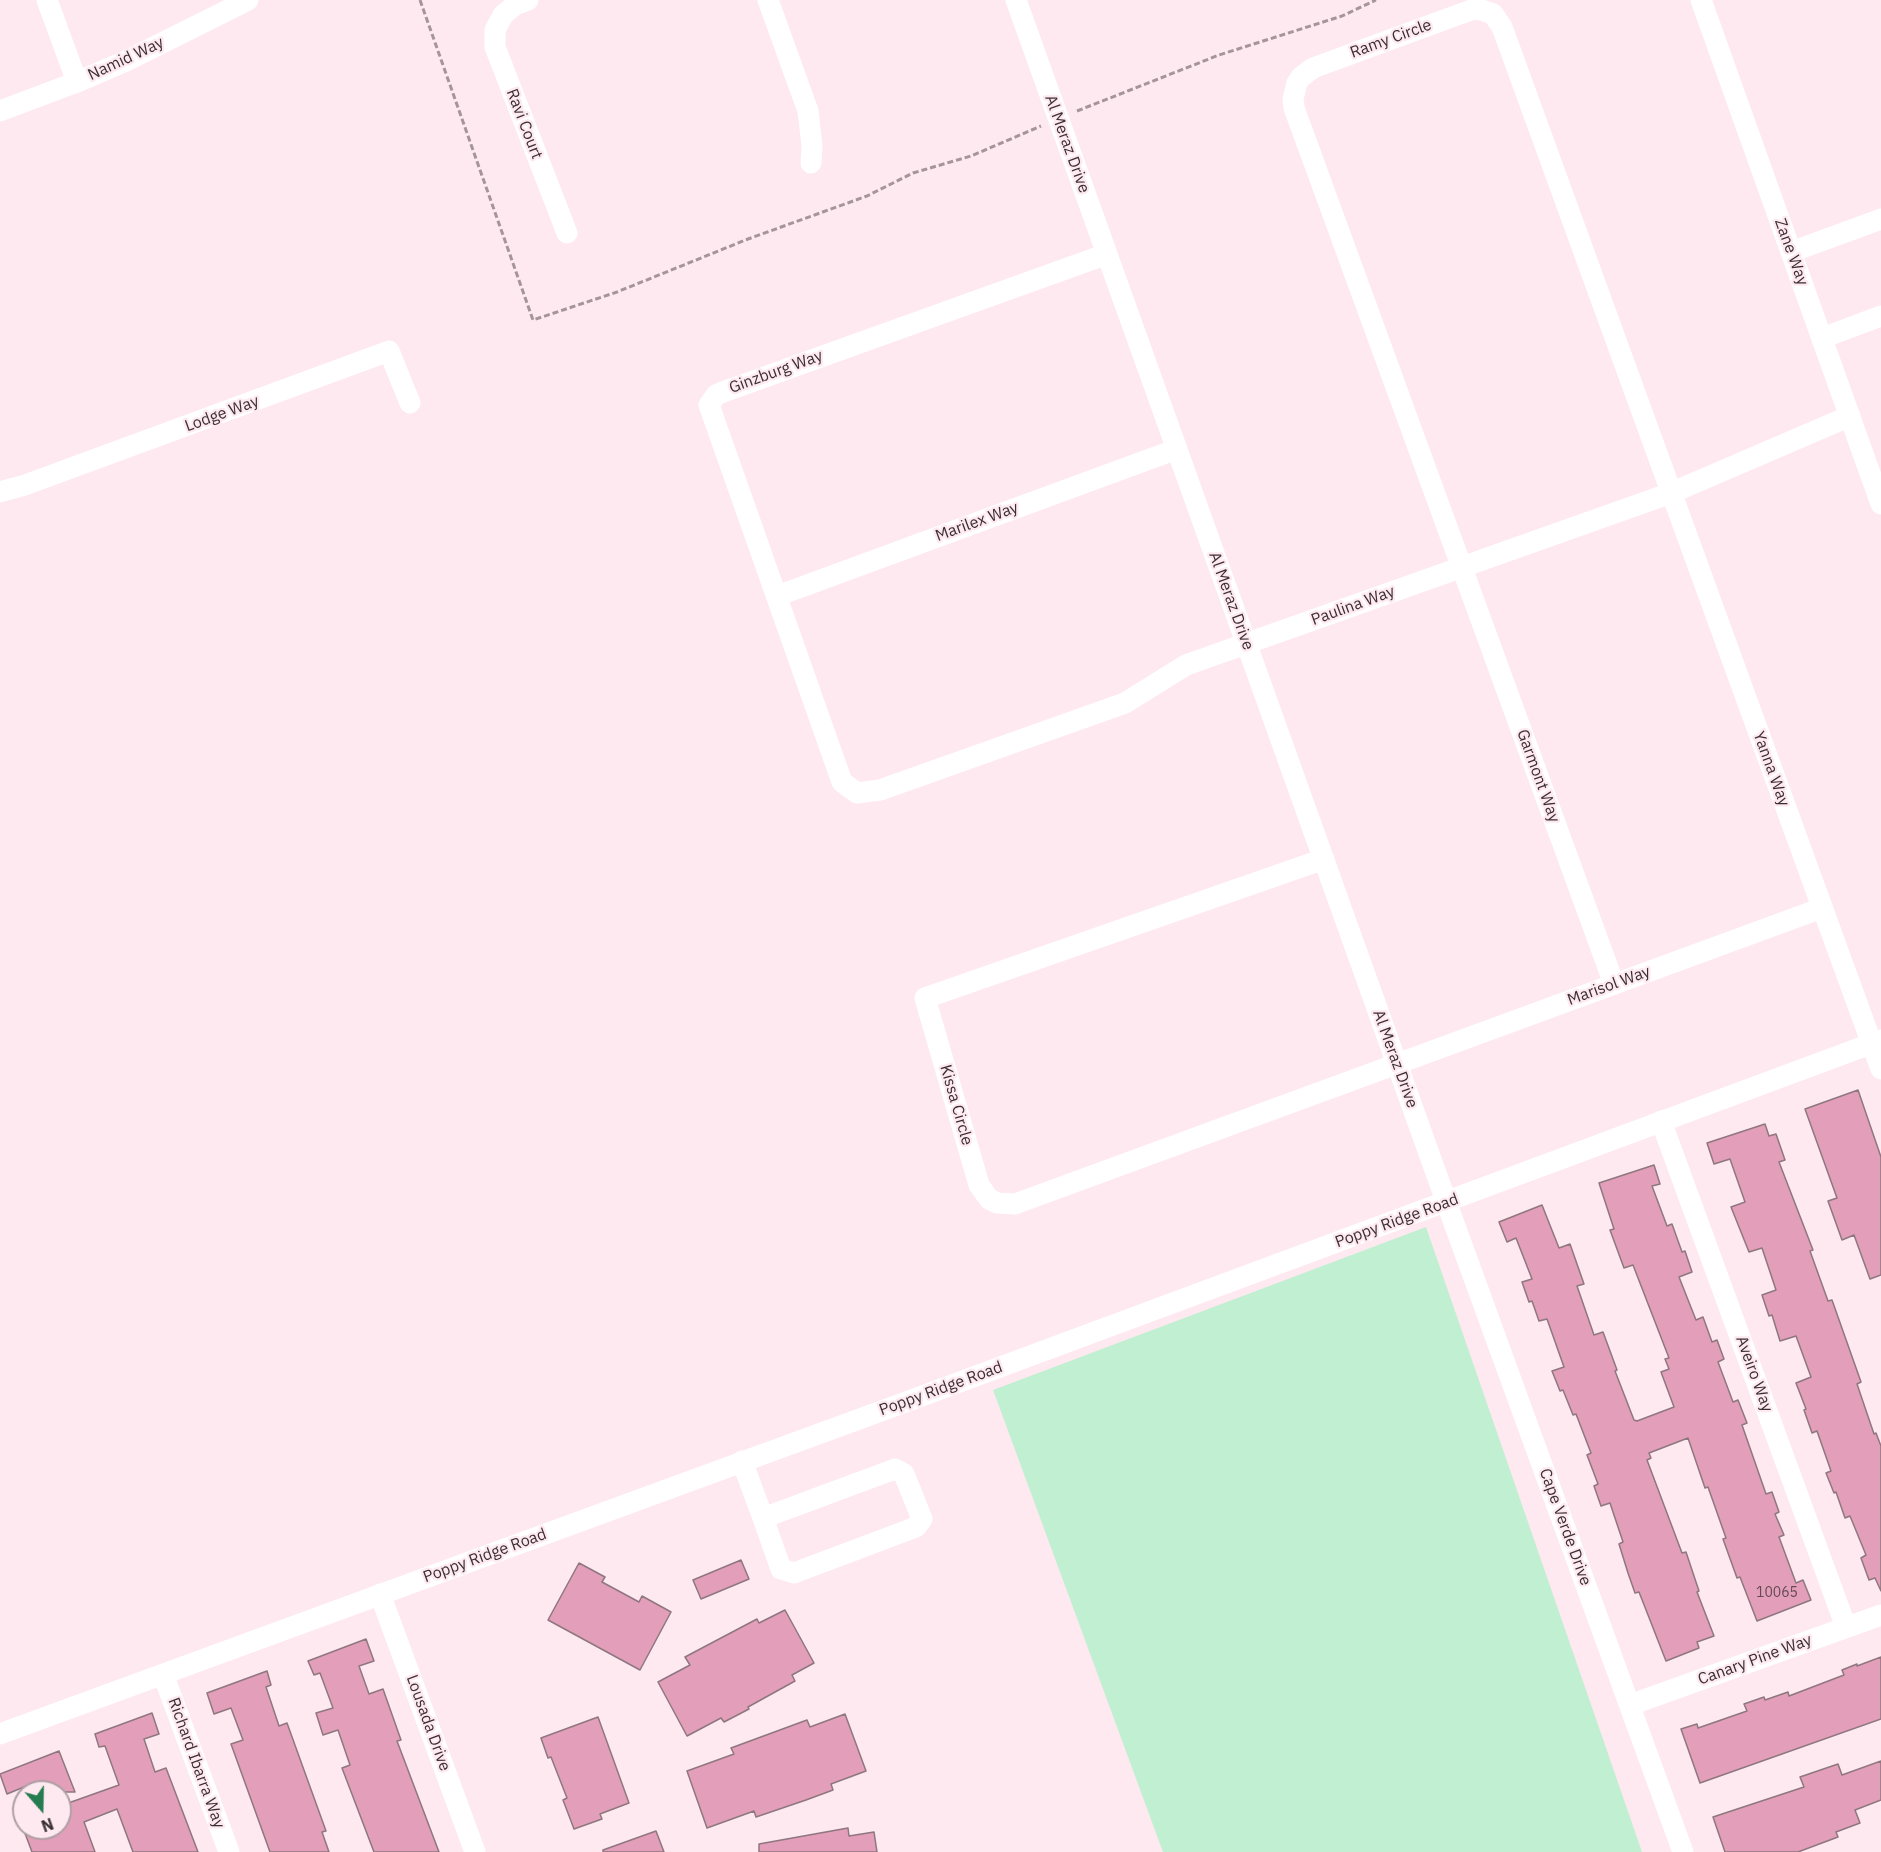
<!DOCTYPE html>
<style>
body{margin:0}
#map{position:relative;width:1881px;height:1852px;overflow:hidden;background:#fee9f0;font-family:"IBM Plex Sans",sans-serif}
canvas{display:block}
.north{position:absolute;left:12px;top:1780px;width:60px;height:60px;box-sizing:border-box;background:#fee9f0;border:2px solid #af9fa4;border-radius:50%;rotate:160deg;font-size:16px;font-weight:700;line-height:24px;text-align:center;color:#392f33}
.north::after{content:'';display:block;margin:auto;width:21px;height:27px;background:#267c50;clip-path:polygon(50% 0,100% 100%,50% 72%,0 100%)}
</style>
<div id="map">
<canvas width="1881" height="1852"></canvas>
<div class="north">N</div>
</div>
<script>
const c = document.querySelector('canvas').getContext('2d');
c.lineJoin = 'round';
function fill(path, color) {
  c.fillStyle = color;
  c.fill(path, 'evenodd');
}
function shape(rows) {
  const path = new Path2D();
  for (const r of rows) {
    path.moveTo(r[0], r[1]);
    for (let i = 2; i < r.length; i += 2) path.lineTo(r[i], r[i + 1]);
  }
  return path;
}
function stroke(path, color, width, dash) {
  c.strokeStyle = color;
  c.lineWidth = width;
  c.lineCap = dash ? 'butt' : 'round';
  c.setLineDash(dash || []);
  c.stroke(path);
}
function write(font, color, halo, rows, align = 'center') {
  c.font = font + ' "IBM Plex Sans",sans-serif';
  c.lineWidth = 4.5;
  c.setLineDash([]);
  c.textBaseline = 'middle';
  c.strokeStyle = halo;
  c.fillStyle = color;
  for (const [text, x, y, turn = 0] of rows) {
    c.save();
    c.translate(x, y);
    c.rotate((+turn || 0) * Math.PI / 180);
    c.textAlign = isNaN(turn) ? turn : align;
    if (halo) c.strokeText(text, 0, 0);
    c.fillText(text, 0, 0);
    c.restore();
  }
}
fill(shape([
 [1426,1227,1642,1852,1163,1852,993,1390]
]), '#c1efd1');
const building = shape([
 [1858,1090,1881,1157,1881,1275,1870,1279,1854,1235,1842,1240,1828,1201,1837,1198,1805,1109,1858,1090],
 [1765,1124,1769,1136,1776,1134,1785,1160,1779,1162,1813,1250,1810,1251,1828,1301,1832,1300,1861,1382,1857,1384,1874,1434,1876,1433,1881,1446,1881,1591,1875,1578,1869,1580,1861,1558,1866,1555,1850,1516,1845,1518,1836,1492,1834,1493,1826,1473,1831,1471,1817,1431,1812,1433,1804,1410,1806,1409,1796,1383,1811,1377,1796,1336,1780,1341,1772,1315,1769,1316,1762,1295,1776,1290,1762,1248,1749,1252,1731,1207,1745,1202,1730,1159,1714,1164,1707,1143,1765,1124],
 [1654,1165,1660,1184,1652,1186,1667,1226,1672,1224,1682,1252,1685,1251,1692,1272,1679,1277,1696,1320,1703,1317,1712,1342,1717,1340,1724,1359,1718,1362,1733,1402,1738,1400,1747,1423,1742,1425,1766,1494,1772,1492,1779,1512,1775,1514,1784,1535,1779,1537,1796,1583,1803,1580,1811,1600,1757,1621,1740,1577,1737,1578,1723,1539,1726,1538,1708,1487,1705,1488,1688,1438,1649,1453,1651,1458,1647,1460,1682,1553,1686,1552,1699,1591,1697,1592,1714,1636,1697,1642,1699,1648,1666,1661,1639,1592,1635,1593,1628,1573,1619,1544,1623,1542,1610,1503,1601,1506,1594,1486,1598,1484,1587,1455,1591,1453,1576,1414,1573,1415,1563,1390,1560,1391,1552,1371,1564,1367,1547,1319,1539,1321,1532,1301,1529,1302,1522,1282,1532,1279,1516,1238,1507,1242,1499,1222,1542,1205,1559,1248,1570,1244,1584,1284,1577,1286,1594,1335,1603,1332,1617,1370,1615,1371,1634,1420,1637,1421,1674,1407,1661,1372,1669,1369,1665,1359,1669,1358,1633,1265,1624,1268,1610,1230,1614,1229,1599,1183,1654,1165],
 [741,1560,749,1579,701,1599,693,1580,741,1560],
 [579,1563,605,1577,602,1582,639,1602,642,1596,671,1612,640,1670,548,1620,579,1563],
 [785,1610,814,1663,792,1675,795,1681,748,1707,749,1709,724,1722,721,1718,687,1736,658,1682,690,1665,685,1657,757,1619,759,1623,785,1610],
 [366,1639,374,1661,359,1666,369,1694,383,1689,401,1740,397,1741,439,1852,374,1852,342,1768,350,1765,338,1730,323,1735,316,1713,333,1708,320,1673,314,1675,308,1661,366,1639],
 [1881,1657,1881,1719,1700,1783,1681,1729,1697,1724,1698,1728,1747,1711,1744,1704,1764,1697,1765,1700,1788,1692,1789,1696,1844,1675,1842,1670,1857,1664,1857,1666,1881,1657],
 [267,1671,271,1685,266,1687,279,1726,287,1723,326,1831,322,1832,329,1852,270,1852,231,1744,243,1740,231,1708,214,1714,207,1693,267,1671],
 [152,1713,159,1734,144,1739,155,1772,166,1768,198,1852,133,1852,117,1809,84,1822,95,1852,32,1852,23,1828,60,1828,60,1806,119,1785,105,1746,99,1747,95,1734,152,1713],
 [845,1714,866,1771,831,1784,833,1790,806,1800,756,1817,754,1811,707,1828,687,1771,734,1754,731,1748,807,1720,810,1727,845,1714],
 [598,1717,629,1803,600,1814,602,1819,574,1829,563,1800,567,1798,551,1757,548,1758,541,1738,598,1717],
 [59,1751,75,1792,25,1792,24,1787,7,1794,0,1774,59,1751],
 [1881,1761,1881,1800,1855,1810,1860,1823,1836,1832,1838,1837,1798,1852,1725,1852,1713,1817,1804,1787,1800,1777,1838,1764,1842,1775,1881,1761],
 [848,1828,849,1836,874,1832,877,1852,759,1852,759,1844,848,1828],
 [656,1831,664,1852,603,1852,603,1850,656,1831]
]);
fill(building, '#e39eb9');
stroke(building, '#8e777f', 1.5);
stroke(shape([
 [420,0,533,320,617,292,748,239,867,196,913,173,971,156,1041,126],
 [1077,111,1219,55,1342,16,1376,0]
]), '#a5959b', 3, [6, 3]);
stroke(shape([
 [47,0,77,82],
 [528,0,515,5,503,15,495,30,495,47,567,233],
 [768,0,808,111,812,146,811,163],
 [1016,0,1455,1226,1683,1852],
 [1701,0,1881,504],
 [0,111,77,82,126,61,248,0],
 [1791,252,1881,219],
 [1107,254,723,392,716,395,709,405,842,782,857,793,880,790,1125,703,1186,665,1671,493,1850,416],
 [1822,338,1881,316],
 [0,492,25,485,389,351,410,403],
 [777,596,1177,449],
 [1324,859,925,998,979,1185,989,1199,997,1203,1015,1204,1822,908],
 [1614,984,1294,108,1293,99,1297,83,1301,77,1313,68,1471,10,1479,9,1493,14,1502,27,1881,1069],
 [1661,1121,1846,1627],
 [742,1461,763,1518,781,1569,794,1573,916,1527,922,1519,904,1474,895,1469,763,1518],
 [380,1594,475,1852],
 [163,1674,229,1852],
 [1630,1705,1881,1615],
 [0,1734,914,1399,1881,1040]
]), '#fff', 21);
write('14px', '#644b54', null, [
 ["10065",1777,1593]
]);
write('16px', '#392f33', '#fee9f0', [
 ["Ramy Circle",1391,39,-20],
 ["Namid Way",126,59,-25],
 ["Ravi Court",524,124,69],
 ["Al Meraz Drive",1067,144,70],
 ["Zane Way",1791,252,70],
 ["Ginzburg Way",776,372,-20],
 ["Lodge Way",222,414,-20],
 ["Marilex Way",977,522,-20],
 ["Al Meraz Drive",1231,601,70],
 ["Paulina Way",1353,606,-20],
 ["Yanna Way",1771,769,70],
 ["Garmont Way",1538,776,70],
 ["Marisol Way",1609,986,-20],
 ["Al Meraz Drive",1395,1059,70],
 ["Kissa Circle",956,1105,74],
 ["Poppy Ridge Road",1397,1221,-20],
 ["Aveiro Way",1754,1374,70],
 ["Poppy Ridge Road",941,1389,-20],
 ["Cape Verde Drive",1565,1527,70],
 ["Poppy Ridge Road",485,1556,-20],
 ["Canary Pine Way",1755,1660,-20],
 ["Lousada Drive",428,1723,70],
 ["Richard Ibarra Way",196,1763,70]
]);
</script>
